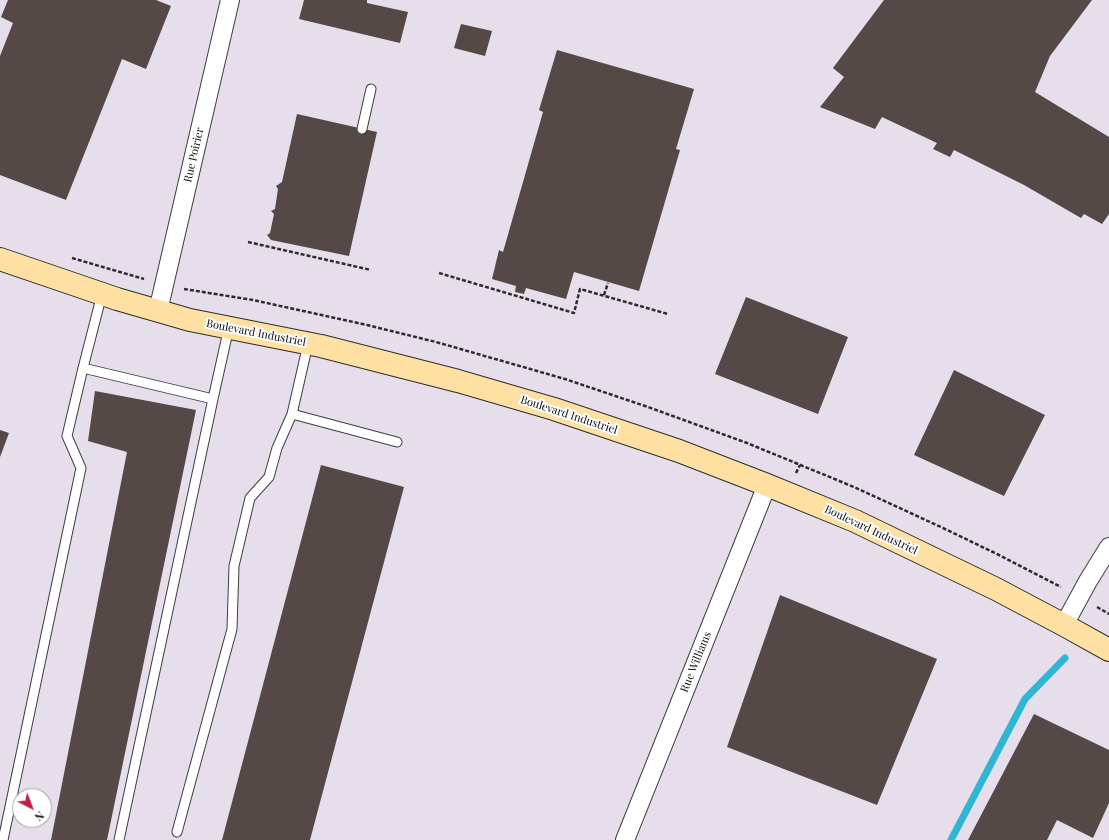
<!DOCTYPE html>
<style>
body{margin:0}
#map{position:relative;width:1109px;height:840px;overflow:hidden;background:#fff5e8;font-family:"Playfair Display",serif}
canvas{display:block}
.north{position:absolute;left:12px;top:788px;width:40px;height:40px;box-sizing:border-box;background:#fff;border:1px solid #9d9d9d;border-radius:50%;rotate:138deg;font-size:11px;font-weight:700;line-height:16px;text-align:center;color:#0b0b0b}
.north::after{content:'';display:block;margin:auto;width:14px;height:18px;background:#c01e4a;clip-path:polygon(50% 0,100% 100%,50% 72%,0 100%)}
</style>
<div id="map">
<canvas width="1109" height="840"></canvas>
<div class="north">N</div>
</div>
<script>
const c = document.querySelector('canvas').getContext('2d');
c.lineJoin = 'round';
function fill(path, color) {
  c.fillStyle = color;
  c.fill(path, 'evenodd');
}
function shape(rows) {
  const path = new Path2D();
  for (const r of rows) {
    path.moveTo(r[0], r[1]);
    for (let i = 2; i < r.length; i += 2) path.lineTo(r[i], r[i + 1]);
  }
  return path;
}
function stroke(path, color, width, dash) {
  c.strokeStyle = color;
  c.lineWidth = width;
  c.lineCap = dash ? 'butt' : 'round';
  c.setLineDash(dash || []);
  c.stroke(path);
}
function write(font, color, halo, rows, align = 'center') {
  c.font = font + ' "Playfair Display",serif';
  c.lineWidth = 4;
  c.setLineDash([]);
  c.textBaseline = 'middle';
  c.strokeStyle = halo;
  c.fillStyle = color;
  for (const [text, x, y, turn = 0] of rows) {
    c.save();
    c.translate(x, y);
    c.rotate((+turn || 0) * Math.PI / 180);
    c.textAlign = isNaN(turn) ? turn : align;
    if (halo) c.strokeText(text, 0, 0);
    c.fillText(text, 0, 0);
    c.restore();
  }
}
fill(shape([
 [0,0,1109,0,1109,840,0,840],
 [20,796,44,796,44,820,20,820]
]), '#e6deeb');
stroke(shape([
 [951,840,1025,699,1065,658]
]), '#2fb6d3', 7);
fill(shape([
 [8,0,156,0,171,6,146,69,122,59,66,200,0,175,0,56,13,23,1,17],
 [304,0,367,0,367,3,408,12,400,43,299,19],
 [884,0,1092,0,1050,56,1035,92,1109,137,1109,214,1102,224,1084,214,1081,218,1024,185,954,150,950,157,933,149,937,143,882,117,875,129,820,107,844,77,833,68],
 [461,24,492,31,485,56,454,48],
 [557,50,694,89,676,149,680,150,639,291,574,272,566,299,526,288,524,294,515,292,516,286,492,279,499,250,503,252,543,112,539,110],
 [297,114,377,132,349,256,271,240,267,235,270,233,274,214,271,211,275,209,278,189,276,186,282,182],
 [746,297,848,337,818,414,715,374],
 [954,370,1045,415,1004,496,914,455],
 [95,391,196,410,107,840,51,840,127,452,88,441],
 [0,430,9,433,0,457],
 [321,465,404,487,310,840,222,840],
 [780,595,937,659,877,805,727,747],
 [1034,714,1109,750,1109,803,1093,838,1057,820,1047,840,968,840]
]), '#544947');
const lane = shape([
 [362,129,371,89],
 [102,294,83,368,213,399,229,327],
 [308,344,292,414,397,442],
 [177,832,232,629,234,566,250,498,269,477,277,448,292,414],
 [3,840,81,468,67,436,83,368],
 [119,840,213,399]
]);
const street = shape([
 [158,311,230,0],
 [1064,625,1088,581,1109,547],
 [625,840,767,485]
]);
const secondary = shape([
 [0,259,117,299,190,320,321,346,458,381,554,409,679,451,767,485,855,521,996,589,1064,625,1109,650]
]);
stroke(lane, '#3e3e3e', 11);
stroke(street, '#3e3e3e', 20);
stroke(secondary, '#2d2d2d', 24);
stroke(shape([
 [248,242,371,270],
 [72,258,144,279],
 [439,273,574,313,580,289,668,314],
 [184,289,253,300,367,325,436,342,565,379,648,407,747,443,854,487,943,528,999,555,1061,587],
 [604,295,608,283],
 [796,473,800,465],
 [1097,607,1109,614]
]), '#2d2d2d', 2.5, [4, 2]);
stroke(lane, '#fff', 9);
stroke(street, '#fff', 18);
stroke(secondary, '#ffe0a3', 22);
write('11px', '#0b0b0b', '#fff', [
 ["Rue Poirier",194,155,-77],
 ["Boulevard Industriel",256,333,11],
 ["Boulevard Industriel",569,415,18],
 ["Boulevard Industriel",871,530,25],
 ["Rue Williams",696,662,-68]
]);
</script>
